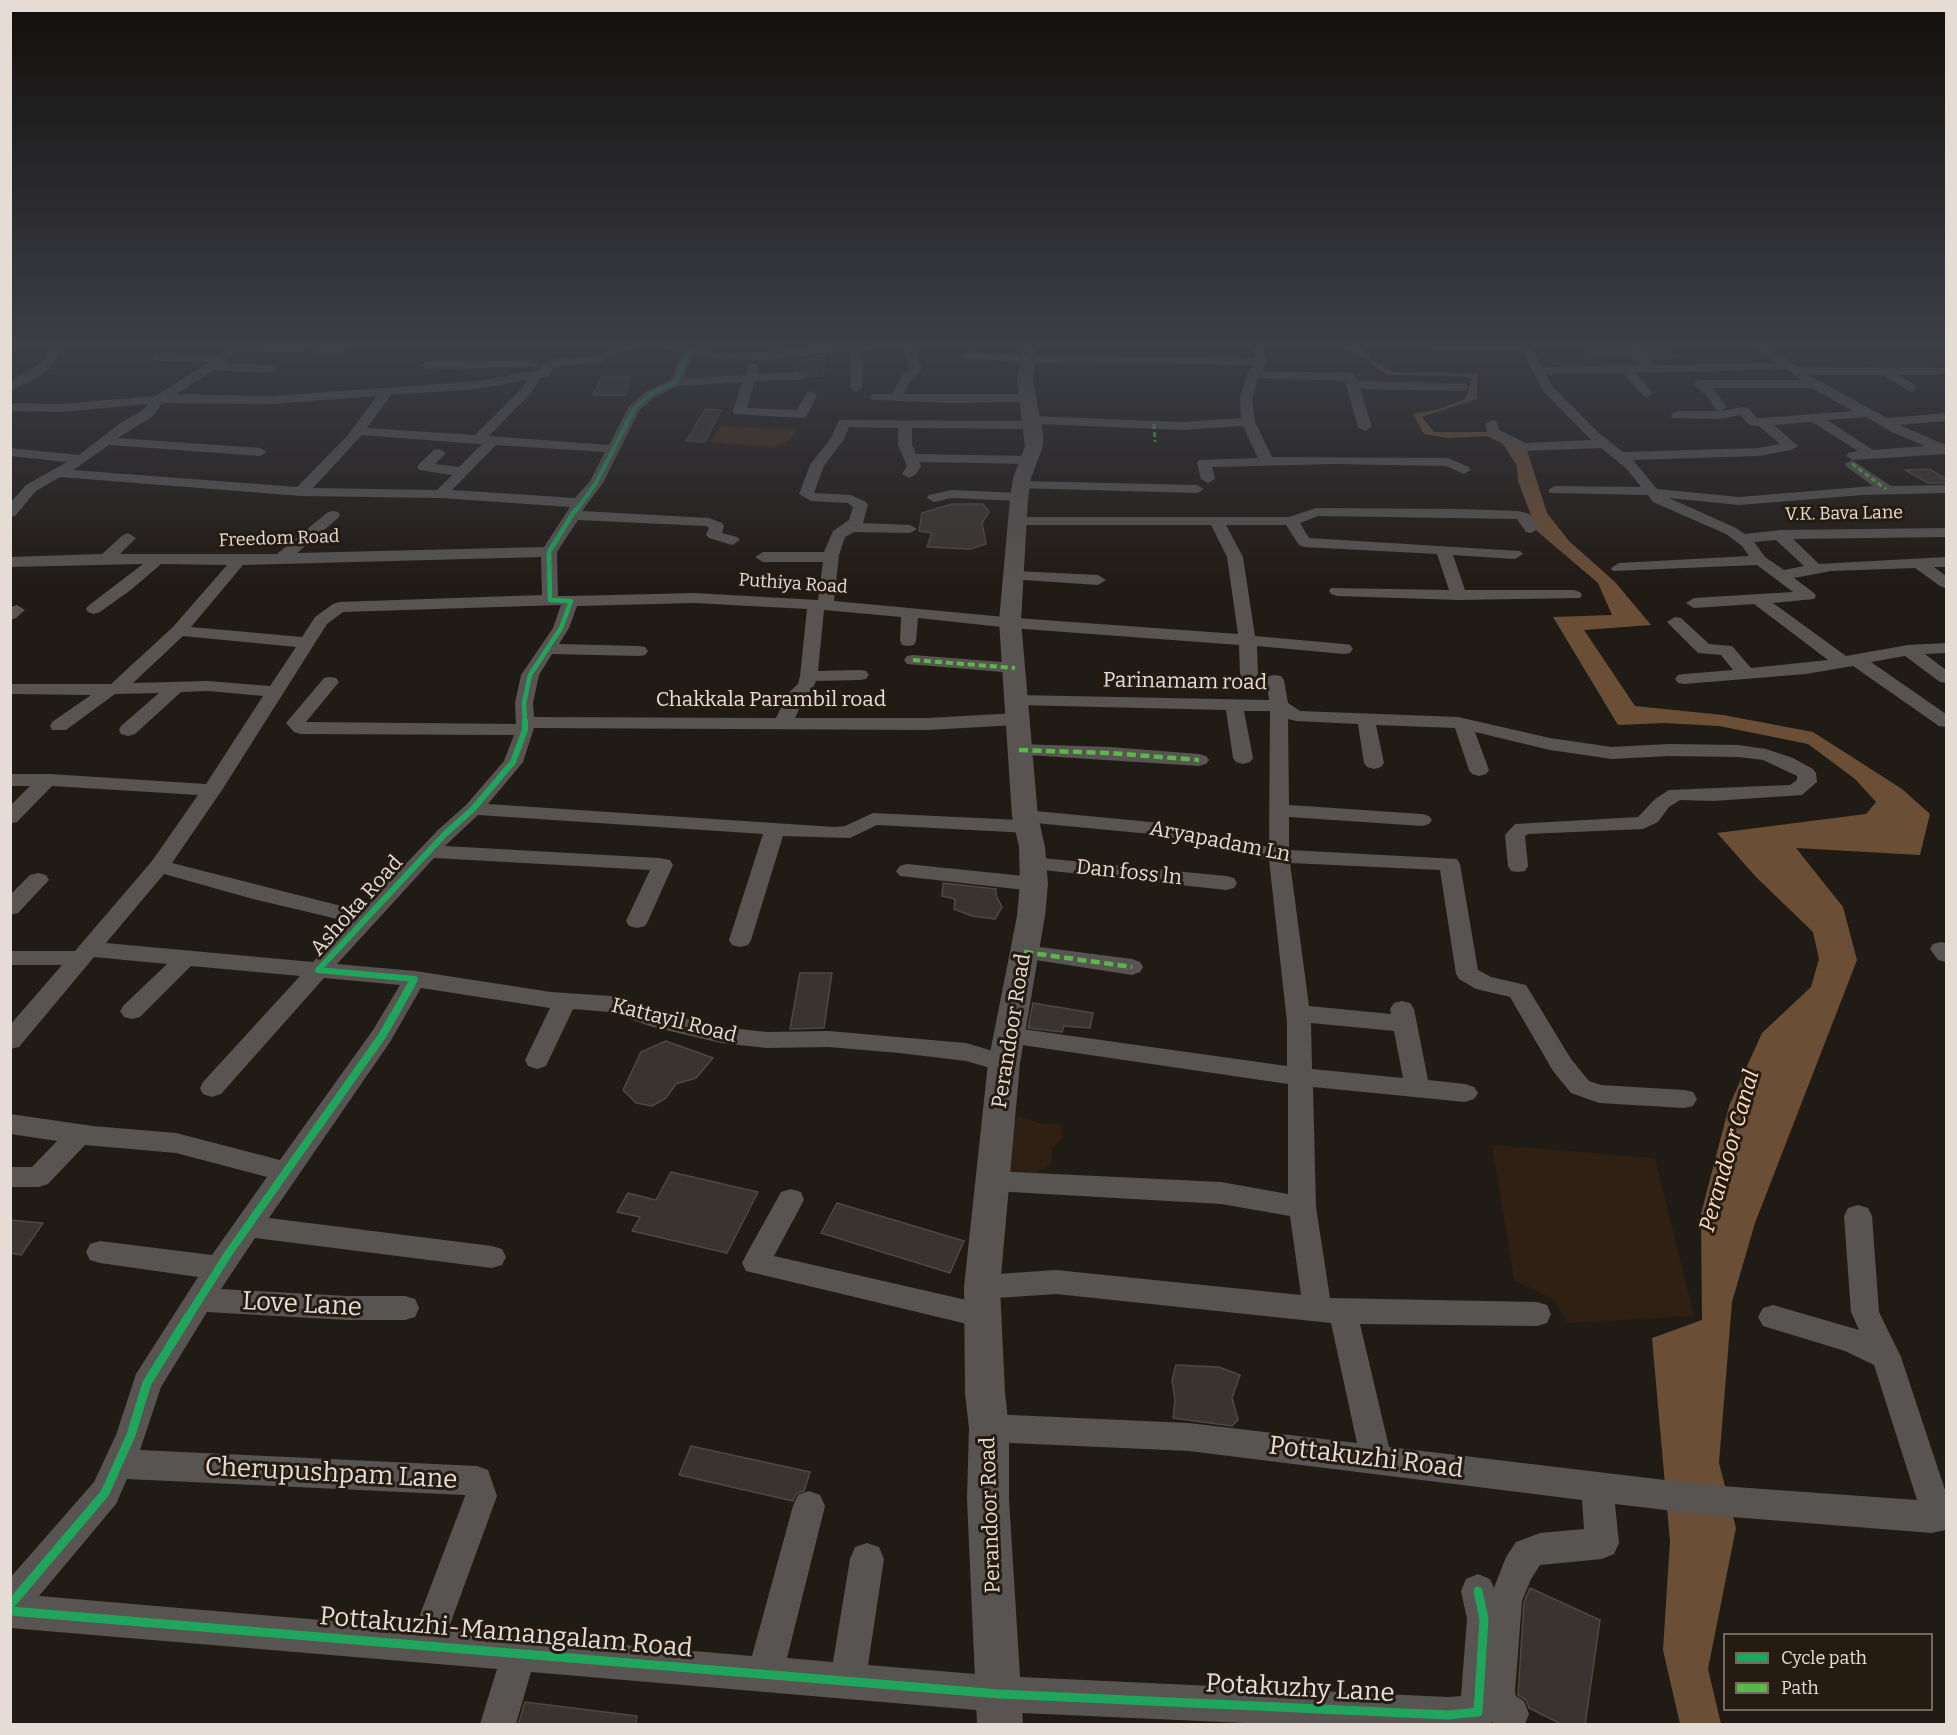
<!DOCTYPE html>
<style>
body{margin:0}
#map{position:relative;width:1957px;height:1735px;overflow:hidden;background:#211b16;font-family:Bitter,serif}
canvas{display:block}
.frame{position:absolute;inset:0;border:12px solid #e4dcd5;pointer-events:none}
.legend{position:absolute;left:1723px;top:1633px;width:210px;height:78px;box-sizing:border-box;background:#261b11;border:2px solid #72685f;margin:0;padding:8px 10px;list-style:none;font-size:18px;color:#e4dcd5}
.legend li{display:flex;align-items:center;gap:12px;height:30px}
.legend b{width:30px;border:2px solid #72685f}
</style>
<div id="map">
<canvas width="1957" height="1735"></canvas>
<div class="frame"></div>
<ul class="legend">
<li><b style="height:8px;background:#20a55d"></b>Cycle path</li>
<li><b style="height:8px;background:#58b947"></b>Path</li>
</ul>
</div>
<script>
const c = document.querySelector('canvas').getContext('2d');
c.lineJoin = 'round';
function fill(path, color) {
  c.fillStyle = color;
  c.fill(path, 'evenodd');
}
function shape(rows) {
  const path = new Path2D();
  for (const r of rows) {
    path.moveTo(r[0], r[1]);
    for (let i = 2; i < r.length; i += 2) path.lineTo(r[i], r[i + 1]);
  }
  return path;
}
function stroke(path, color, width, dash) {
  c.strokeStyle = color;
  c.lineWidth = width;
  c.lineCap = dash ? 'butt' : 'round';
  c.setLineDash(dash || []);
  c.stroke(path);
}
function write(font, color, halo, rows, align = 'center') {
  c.font = font + ' Bitter,serif';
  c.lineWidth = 6;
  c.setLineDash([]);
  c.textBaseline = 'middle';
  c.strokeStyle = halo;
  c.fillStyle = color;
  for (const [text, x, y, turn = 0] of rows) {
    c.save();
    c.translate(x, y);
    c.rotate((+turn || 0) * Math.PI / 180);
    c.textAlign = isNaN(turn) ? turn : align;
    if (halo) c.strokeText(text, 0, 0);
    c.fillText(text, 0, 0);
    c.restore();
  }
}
fill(shape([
 [1018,1116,1039,1123,1060,1124,1063,1138,1052,1148,1052,1163,1036,1173,1007,1176,1010,1130],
 [1492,1145,1655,1158,1694,1316,1568,1323,1553,1299,1514,1280]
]), '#302013');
fill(shape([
 [721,426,775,429,797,429,791,439,775,448,709,442]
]), '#422a14');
fill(shape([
 [1340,344,1352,344,1359,347,1371,355,1371,359,1393,372,1478,374,1477,399,1422,417,1434,432,1492,432,1527,450,1547,513,1569,541,1615,582,1651,625,1584,630,1635,706,1723,715,1813,732,1902,789,1930,814,1920,855,1796,848,1843,907,1857,960,1755,1223,1732,1302,1719,1463,1736,1528,1708,1669,1721,1724,1680,1724,1663,1650,1670,1541,1652,1338,1702,1320,1701,1214,1729,1106,1762,1033,1811,987,1819,959,1813,932,1756,877,1717,833,1866,814,1876,802,1855,779,1808,744,1719,726,1664,723,1618,725,1553,617,1612,615,1598,583,1537,531,1518,481,1517,466,1503,444,1487,436,1448,438,1424,434,1413,414,1440,409,1465,399,1472,379,1462,376,1386,375,1366,359]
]), '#6a4e36');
const building = shape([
 [825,355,823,376,810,376,803,370,794,370,795,360,809,360,810,357,825,355],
 [602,377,630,377,626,395,593,395,602,377],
 [706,409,721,410,705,442,686,441,706,409],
 [1930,469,1947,480,1947,483,1928,483,1905,470,1930,469],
 [952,504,983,504,989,512,982,523,986,544,970,549,927,547,932,533,919,531,922,513,952,504],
 [943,883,996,889,996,895,1002,907,995,919,972,916,954,909,955,899,942,896,943,883],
 [800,973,832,973,824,1028,790,1029,800,973],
 [1033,1003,1093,1013,1090,1028,1064,1026,1062,1032,1028,1028,1033,1003],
 [666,1041,713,1058,696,1078,676,1084,666,1098,652,1106,636,1103,623,1090,641,1052,666,1041],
 [671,1172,758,1192,727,1253,632,1231,640,1217,617,1212,628,1193,656,1200,671,1172],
 [837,1203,964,1241,950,1273,821,1233,837,1203],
 [10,1220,43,1223,21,1255,10,1253,10,1220],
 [1176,1365,1219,1367,1240,1375,1232,1398,1238,1420,1232,1426,1173,1418,1175,1400,1172,1380,1176,1365],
 [691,1446,810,1472,804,1491,796,1494,793,1501,679,1475,691,1446],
 [1530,1588,1600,1620,1585,1725,1563,1725,1529,1708,1526,1700,1518,1695,1524,1602,1530,1588],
 [525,1702,637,1716,636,1725,518,1725,525,1702]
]);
fill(building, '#39342f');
stroke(building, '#4e4843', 1.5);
fill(shape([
 [50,344,62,344,62,351,50,368,39,377,10,391,10,382,42,362,50,351,50,344],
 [232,344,297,344,308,349,302,353,238,351,223,363,272,365,278,369,272,373,214,370,176,394,273,396,477,381,540,370,543,364,556,359,598,356,616,346,627,344,671,344,690,349,730,353,753,353,831,344,915,344,913,347,922,369,910,382,904,394,1026,394,1032,398,1026,402,951,403,872,400,870,397,872,394,892,394,901,377,910,368,902,348,863,349,862,388,856,392,850,388,851,350,753,361,693,356,683,378,745,375,749,364,753,363,759,367,757,374,802,372,808,376,802,380,755,381,747,408,797,410,807,392,811,391,817,395,806,417,801,418,734,414,733,411,742,382,677,386,653,398,639,411,603,483,582,511,709,518,722,523,724,526,722,533,737,537,740,540,732,545,709,538,706,535,709,528,706,526,578,520,557,552,558,596,571,596,694,593,818,600,823,562,763,562,755,557,763,552,824,552,833,531,849,520,853,507,848,503,811,501,799,494,810,465,831,438,839,420,1026,421,1027,417,1032,416,1182,422,1241,418,1240,398,1247,374,1253,365,1027,363,963,358,961,355,967,351,1024,355,1254,358,1250,344,1262,344,1267,362,1261,371,1350,373,1354,374,1357,381,1466,384,1468,387,1466,390,1462,391,1360,389,1372,427,1365,431,1358,427,1345,381,1258,378,1252,398,1255,422,1272,457,1448,458,1469,467,1471,470,1464,474,1446,466,1333,464,1212,467,1215,479,1208,483,1201,479,1197,463,1199,460,1258,458,1243,426,1182,430,1038,424,1037,428,1032,429,912,428,912,445,916,454,1029,456,1036,460,1029,464,919,462,921,466,916,474,909,478,902,474,907,466,898,445,898,428,849,427,844,439,824,466,814,493,851,495,866,502,868,505,863,523,910,525,917,529,910,533,854,532,845,537,839,555,834,601,1016,618,1238,634,1227,557,1211,525,1017,525,1010,521,1017,517,1289,517,1316,508,1462,509,1518,511,1530,514,1538,529,1531,533,1526,532,1517,519,1318,516,1300,523,1309,538,1520,551,1523,554,1515,559,1453,555,1465,590,1574,590,1580,592,1582,595,1580,598,1459,600,1337,596,1331,594,1329,591,1331,588,1449,590,1437,554,1304,547,1299,545,1286,525,1226,525,1243,557,1255,636,1344,644,1350,645,1353,649,1350,653,1344,654,1257,646,1258,674,1255,678,1249,679,1243,678,1240,674,1239,645,1011,628,918,618,916,641,914,645,908,646,902,645,900,641,901,617,824,610,818,671,860,670,866,671,869,675,866,679,860,680,816,681,812,690,805,696,795,718,928,718,1017,713,1023,715,1026,719,1023,723,1017,725,928,730,534,728,523,762,488,804,834,827,845,826,873,813,1019,820,1015,816,1018,812,1025,810,1161,823,1269,847,1270,711,1244,711,1253,758,1250,762,1243,764,1236,762,1233,758,1226,710,1017,705,1011,704,1008,700,1011,696,1017,695,1269,700,1266,680,1269,676,1275,675,1281,676,1284,680,1288,703,1300,711,1458,717,1550,738,1612,747,1669,744,1738,745,1766,749,1793,758,1813,769,1816,773,1817,782,1802,795,1713,801,1680,800,1669,807,1658,822,1643,829,1528,834,1525,836,1528,866,1525,871,1518,872,1511,871,1508,866,1505,835,1515,824,1638,817,1655,799,1669,790,1790,785,1797,780,1797,776,1763,760,1738,757,1669,756,1612,759,1550,750,1475,732,1489,770,1486,774,1479,776,1472,774,1469,770,1455,728,1376,725,1384,763,1381,767,1374,769,1367,767,1364,763,1358,724,1296,721,1288,719,1289,805,1422,814,1429,816,1432,820,1429,824,1422,826,1289,817,1289,850,1457,859,1460,864,1478,970,1491,977,1526,985,1571,1059,1589,1081,1601,1085,1684,1090,1693,1092,1697,1099,1693,1106,1684,1108,1599,1103,1571,1093,1553,1071,1510,997,1476,989,1459,979,1456,974,1440,870,1290,863,1309,1006,1391,1014,1390,1009,1394,1003,1402,1001,1410,1003,1414,1009,1428,1080,1465,1084,1474,1087,1478,1093,1474,1099,1465,1102,1313,1087,1316,1207,1330,1298,1537,1302,1547,1305,1551,1314,1547,1323,1537,1326,1360,1324,1389,1447,1707,1485,1917,1500,1874,1365,1845,1351,1763,1326,1758,1317,1763,1308,1773,1305,1859,1330,1851,1312,1844,1216,1848,1208,1858,1205,1868,1208,1872,1216,1879,1312,1901,1357,1946,1493,1946,1530,1931,1533,1707,1515,1615,1504,1619,1543,1614,1554,1602,1559,1540,1565,1531,1579,1522,1601,1515,1692,1516,1696,1524,1701,1529,1714,1525,1724,1495,1724,1492,1722,1491,1724,1267,1724,999,1712,531,1672,516,1724,480,1724,497,1669,10,1628,10,1578,94,1482,116,1435,136,1374,198,1277,100,1263,90,1260,86,1252,90,1244,100,1241,212,1255,267,1177,176,1153,85,1145,48,1184,39,1187,10,1187,10,1167,32,1167,57,1141,10,1134,10,1114,93,1126,176,1133,280,1160,373,1030,400,985,324,978,221,1094,212,1097,203,1094,200,1088,203,1082,300,976,191,966,140,1017,132,1019,124,1017,120,1011,124,1005,167,964,94,957,19,1047,10,1049,10,1025,62,965,10,965,10,951,75,951,152,861,198,795,52,786,17,822,10,824,10,806,30,786,10,786,10,774,50,774,206,784,263,696,208,691,181,692,135,734,128,736,121,734,119,730,121,726,159,693,115,694,66,730,52,730,50,726,52,722,91,695,10,694,10,684,111,684,173,627,227,565,161,564,132,589,100,612,94,614,88,612,86,609,88,606,143,564,10,567,10,557,102,554,123,535,128,533,136,538,120,554,277,554,328,512,333,511,338,512,340,515,338,518,297,553,544,547,570,507,441,498,301,496,60,477,36,491,15,516,10,517,10,503,26,485,67,462,10,456,10,448,79,455,119,424,143,410,148,404,61,412,10,411,10,403,61,404,156,396,209,362,158,361,152,357,154,354,218,355,232,344],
 [655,345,682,354,670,380,645,392,629,406,609,445,489,436,531,393,540,378,549,376,552,369,558,366,601,363,623,351,655,345],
 [527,380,522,388,475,435,367,428,391,395,477,389,527,380],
 [377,396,347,436,297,487,73,470,109,445,260,456,267,452,260,448,118,438,153,416,162,403,273,404,377,396],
 [362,435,478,444,482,444,459,467,435,464,446,453,439,449,434,450,419,464,417,467,419,470,452,475,437,490,313,488,362,435],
 [496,445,605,452,590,481,575,498,452,490,496,445],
 [541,557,542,595,339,602,333,604,315,617,302,637,191,627,243,565,541,557],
 [694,603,807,609,800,676,798,684,788,693,776,718,534,717,533,703,539,675,552,654,639,656,645,655,648,651,645,647,639,646,559,644,569,628,577,606,694,603],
 [561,605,553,628,521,675,515,703,516,724,306,722,339,682,336,678,330,677,324,678,286,723,294,732,301,734,514,735,504,761,466,805,438,830,361,911,172,863,222,790,327,624,343,612,561,605],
 [183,636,296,647,270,686,208,681,133,683,183,636],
 [478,815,763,834,729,940,732,945,740,947,748,945,751,940,783,836,850,838,877,825,1028,833,1035,831,1038,827,1035,823,1161,835,1269,860,1287,1022,1287,1066,1008,1027,1000,1029,996,1035,1000,1041,1008,1043,1288,1084,1288,1194,1221,1182,993,1171,984,1174,980,1181,984,1188,993,1191,1221,1204,1290,1216,1301,1295,1056,1270,982,1275,972,1279,968,1287,972,1295,982,1299,1056,1294,1331,1323,1357,1443,1189,1423,989,1414,978,1418,974,1428,978,1438,989,1442,1189,1451,1582,1500,1584,1529,1540,1533,1516,1542,1506,1557,1494,1588,1490,1579,1478,1574,1466,1579,1461,1591,1467,1619,1461,1696,1448,1697,999,1676,868,1665,884,1559,879,1547,867,1543,855,1547,850,1559,833,1662,787,1658,825,1506,820,1495,809,1491,798,1495,793,1506,752,1656,448,1630,497,1496,488,1470,477,1466,140,1450,161,1387,207,1312,347,1320,405,1320,415,1317,419,1308,415,1299,405,1296,347,1296,221,1289,255,1238,492,1268,502,1265,506,1257,502,1249,492,1246,269,1218,390,1042,421,988,550,1008,525,1060,528,1066,537,1069,546,1066,573,1009,609,1012,653,1027,721,1043,767,1048,829,1047,899,1053,966,1061,1004,1072,1013,1069,1016,1063,1013,1057,966,1043,829,1031,767,1032,721,1027,658,1012,611,996,551,992,415,971,337,964,434,858,650,870,626,921,629,926,637,928,645,926,648,921,673,865,670,860,659,858,445,846,478,815],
 [164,874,253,899,350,922,313,962,106,943,164,874],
 [1311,1023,1394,1031,1403,1078,1312,1069,1311,1023],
 [127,1479,465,1495,465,1496,415,1628,39,1596,116,1504,127,1479],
 [325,344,337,344,334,348,341,344,354,344,342,354,318,355,316,352,325,344],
 [1426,344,1530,344,1542,367,1641,365,1633,359,1586,359,1580,355,1586,351,1632,351,1626,344,1638,344,1643,351,1671,351,1677,355,1671,359,1647,358,1652,363,1651,365,1775,363,1750,344,1763,344,1799,367,1944,368,1946,371,1940,375,1899,375,1915,385,1917,388,1915,391,1911,392,1882,375,1809,375,1887,418,1946,413,1946,421,1899,425,1946,445,1946,454,1853,460,1846,456,1848,453,1858,451,1812,422,1774,425,1798,446,1791,450,1758,456,1633,460,1657,489,1739,497,1873,486,1847,467,1845,464,1852,460,1891,486,1946,485,1946,493,1863,495,1739,505,1669,498,1736,528,1745,534,1780,530,1946,528,1946,537,1793,539,1819,564,1946,557,1946,567,1934,567,1946,576,1946,588,1940,586,1915,568,1831,571,1794,578,1814,593,1816,596,1814,599,1773,603,1846,656,1908,645,1946,643,1946,653,1925,654,1946,670,1946,683,1940,682,1905,656,1871,662,1946,714,1946,727,1939,726,1853,666,1806,674,1684,684,1678,683,1675,679,1678,675,1684,674,1733,670,1721,655,1698,653,1667,622,1675,617,1681,618,1709,644,1732,646,1751,668,1828,660,1754,604,1694,608,1686,603,1694,598,1793,592,1757,565,1613,571,1611,568,1619,563,1749,556,1742,546,1726,534,1653,502,1648,495,1550,493,1548,490,1555,486,1641,487,1627,469,1601,448,1524,451,1488,435,1485,424,1492,420,1497,421,1499,430,1526,443,1591,440,1544,392,1521,349,1436,350,1426,344],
 [1786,369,1801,380,1699,380,1693,384,1707,396,1716,410,1721,411,1727,407,1712,388,1812,388,1853,411,1762,418,1757,418,1748,408,1743,407,1721,411,1677,411,1671,415,1672,418,1721,419,1740,415,1749,425,1759,426,1780,444,1758,448,1623,452,1599,433,1553,387,1546,374,1623,373,1643,396,1647,397,1653,393,1636,373,1786,369],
 [1866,417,1892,432,1925,446,1873,450,1827,420,1866,417],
 [1776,540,1804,566,1784,570,1765,557,1754,542,1776,540],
 [532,360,538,364,536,367,427,369,421,365,427,361,532,360],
 [1021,481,1197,485,1204,489,1197,493,1016,488,1014,485,1016,482,1021,481],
 [952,490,1019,493,1026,497,1019,501,952,498,934,502,927,498,929,495,952,490],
 [1015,571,1098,575,1106,580,1098,585,1009,579,1007,576,1009,573,1015,571],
 [17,605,25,610,16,618,10,620,10,607,17,605],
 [913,655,1015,663,1021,664,1024,668,1021,672,1015,673,907,664,904,660,907,656,913,655],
 [1019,744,1110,747,1199,754,1206,756,1209,760,1206,764,1199,766,1012,754,1010,750,1012,746,1019,744],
 [1032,857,1226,876,1234,878,1237,883,1234,888,1226,890,1025,868,1022,863,1025,858,1032,857],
 [907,864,1034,877,1042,879,1045,884,1042,889,1034,891,900,876,896,871,900,866,907,864],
 [38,873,46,875,49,880,18,913,10,915,10,895,30,875,38,873],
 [1941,942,1946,943,1946,962,1938,960,1930,949,1933,944,1941,942],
 [1024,945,1132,959,1140,962,1143,967,1140,972,1132,975,1016,957,1013,952,1016,947,1024,945],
 [791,1189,801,1192,804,1200,774,1256,984,1304,994,1307,998,1316,994,1325,984,1328,746,1271,742,1263,746,1255,781,1192,791,1189]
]), '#575452');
fill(shape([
 [1022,344,1038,344,1033,381,1043,434,1043,446,1031,478,1028,499,1021,621,1038,816,1045,847,1048,884,1045,916,1020,1063,1000,1287,1005,1393,1009,1428,1009,1499,1023,1724,977,1724,967,1499,969,1428,965,1393,964,1287,988,1063,1017,916,1020,884,1019,847,1012,816,999,621,1010,499,1013,478,1025,446,1017,381,1022,344]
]), '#585451');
const rail = shape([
 [1938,344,1946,348]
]);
stroke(rail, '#575351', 4.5);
stroke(rail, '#261b11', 3, [8]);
stroke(shape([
 [967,355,1027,359],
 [1154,424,1155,442],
 [1852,464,1886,489]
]), '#58b947', 3, [5, 3]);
stroke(shape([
 [913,660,1015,668]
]), '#58b947', 4, [7, 4]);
stroke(shape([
 [1019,750,1110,753,1199,760],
 [1024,952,1132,967]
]), '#58b947', 4.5, [9, 4.5]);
stroke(shape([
 [575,512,596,483,634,409,649,395,675,382,689,352,660,344]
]), '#20a55d', 4);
stroke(shape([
 [525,722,524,703,530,675,561,628,571,601,550,600,549,552,575,510]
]), '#20a55d', 4.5);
stroke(shape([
 [411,987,415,979,318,970,445,834,473,809,513,762,525,730,525,721]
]), '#20a55d', 6);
stroke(shape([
 [187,1319,228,1254,382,1036,411,985]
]), '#20a55d', 8);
stroke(shape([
 [10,1605,105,1493,131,1435,147,1383,188,1317],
 [10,1611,999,1694,1448,1715,1478,1712,1484,1619,1478,1591]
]), '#20a55d', 9);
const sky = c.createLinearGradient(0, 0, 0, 586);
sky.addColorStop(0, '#120f0c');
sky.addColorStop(0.59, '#3d3f47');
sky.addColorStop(1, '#3d3f4700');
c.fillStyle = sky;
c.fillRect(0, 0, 1957, 586);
write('18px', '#e4dcd5', '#261b11', [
 ["V.K. Bava Lane",1844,514,-1],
 ["Freedom Road",279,539,-2],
 ["Puthiya Road",793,584,4]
]);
write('21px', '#e4dcd5', '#261b11', [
 ["Parinamam road",1185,682,1],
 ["Chakkala Parambil road",771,700],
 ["Aryapadam Ln",1220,842,11],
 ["Dan foss ln",1129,873,6],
 ["Ashoka Road",357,906,-48],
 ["Kattayil Road",674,1021,14],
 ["Perandoor Road",1012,1031,-81],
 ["Perandoor Road",991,1515,-92]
]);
write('italic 22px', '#fddcc0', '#261b11', [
 ["Perandoor Canal",1730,1151,-74]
]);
write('26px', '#e4dcd5', '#261b11', [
 ["Love Lane",302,1305,3],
 ["Pottakuzhi Road",1366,1458,7],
 ["Cherupushpam Lane",331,1474,3],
 ["Pottakuzhi-Mamangalam Road",506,1633,5],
 ["Potakuzhy Lane",1300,1689,3]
]);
</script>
